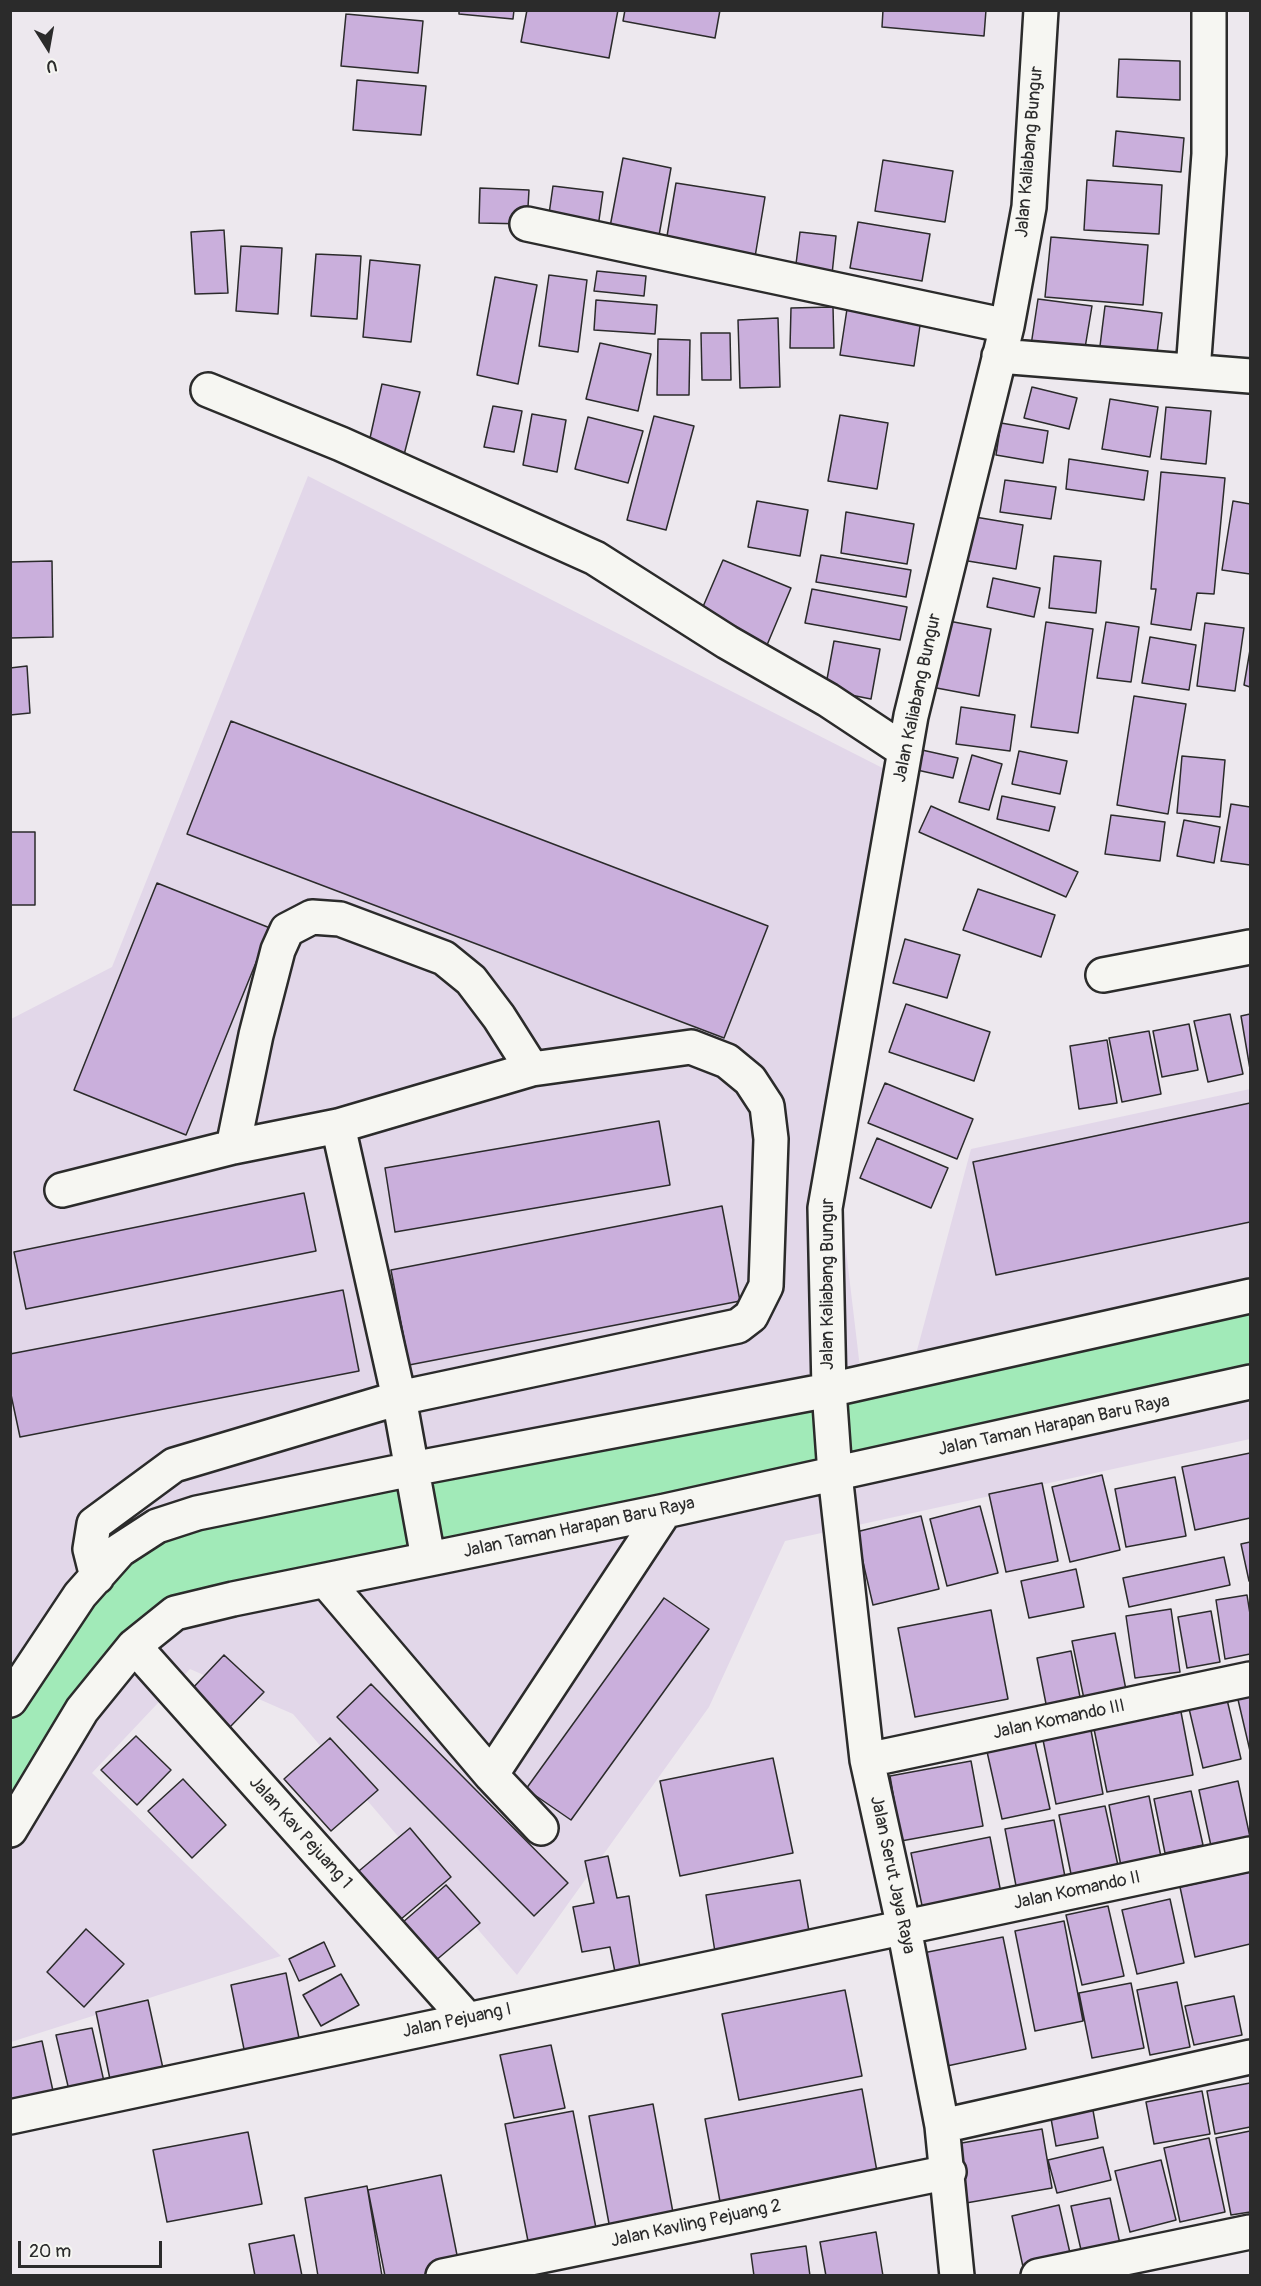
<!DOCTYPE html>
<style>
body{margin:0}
#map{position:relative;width:1261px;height:2286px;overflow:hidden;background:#ede8ee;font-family:Pangolin,sans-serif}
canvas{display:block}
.frame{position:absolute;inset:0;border:12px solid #2b2b2b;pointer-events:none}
.north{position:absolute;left:18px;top:18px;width:60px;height:60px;-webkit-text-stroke:4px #f6f6f2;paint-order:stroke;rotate:169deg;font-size:16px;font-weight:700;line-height:24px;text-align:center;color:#2b2b2b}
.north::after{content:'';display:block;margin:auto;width:21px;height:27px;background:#2b2b2b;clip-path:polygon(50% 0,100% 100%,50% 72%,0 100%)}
.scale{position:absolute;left:18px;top:2241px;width:144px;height:27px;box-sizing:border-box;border:3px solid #2b2b2b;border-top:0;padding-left:8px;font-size:18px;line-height:21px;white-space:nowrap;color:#2b2b2b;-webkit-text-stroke:4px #f6f6f2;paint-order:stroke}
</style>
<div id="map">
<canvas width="1261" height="2286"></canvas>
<div class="frame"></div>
<div class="north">U</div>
<div class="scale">20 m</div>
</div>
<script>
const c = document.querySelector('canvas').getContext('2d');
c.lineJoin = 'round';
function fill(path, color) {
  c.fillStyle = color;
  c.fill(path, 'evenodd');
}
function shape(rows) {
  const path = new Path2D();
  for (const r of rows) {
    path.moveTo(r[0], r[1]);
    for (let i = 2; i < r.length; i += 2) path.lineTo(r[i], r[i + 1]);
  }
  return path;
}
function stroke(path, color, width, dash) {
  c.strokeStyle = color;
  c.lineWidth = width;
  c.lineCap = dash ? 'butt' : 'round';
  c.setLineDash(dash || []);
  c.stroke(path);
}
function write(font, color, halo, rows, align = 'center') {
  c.font = font + ' Pangolin,sans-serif';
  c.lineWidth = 5;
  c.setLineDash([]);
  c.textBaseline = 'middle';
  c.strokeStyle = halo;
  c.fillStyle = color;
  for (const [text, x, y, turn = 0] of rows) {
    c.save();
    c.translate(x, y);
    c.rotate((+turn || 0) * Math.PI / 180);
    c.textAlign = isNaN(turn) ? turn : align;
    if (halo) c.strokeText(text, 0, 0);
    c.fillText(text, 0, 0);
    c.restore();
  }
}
fill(shape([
 [308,476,914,784,848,1133,843,1225,861,1376,912,1369,971,1149,1250,1089,1250,1439,785,1541,709,1707,517,1975,293,1714,190,1669,92,1773,281,1956,11,2042,11,1019,112,967]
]), '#e2d7e9');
fill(shape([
 [1250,1296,1250,1385,175,1613,11,1830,11,1703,157,1526]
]), '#a1eab8');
const building = shape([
 [459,10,514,10,513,19,459,14,459,10],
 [527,10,618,10,609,58,521,42,527,10],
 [625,10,720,10,715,38,623,21,625,10],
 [883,10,986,10,984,36,882,27,883,10],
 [346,14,423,21,418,73,341,66,346,14],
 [1119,59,1180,61,1180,100,1117,97,1119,59],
 [357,80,426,86,421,135,353,130,357,80],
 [1116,131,1184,138,1181,172,1113,166,1116,131],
 [623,158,671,168,658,241,609,232,623,158],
 [883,160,953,171,945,222,875,211,883,160],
 [1087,180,1162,185,1159,234,1084,230,1087,180],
 [676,183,765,197,755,257,666,242,676,183],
 [553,186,603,192,598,227,548,221,553,186],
 [480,188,529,190,527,224,479,223,480,188],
 [858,222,930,234,922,281,850,268,858,222],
 [224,230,228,293,195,294,191,232,224,230],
 [800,232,836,236,831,284,794,280,800,232],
 [1051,237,1148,245,1143,305,1045,297,1051,237],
 [241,246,282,248,278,314,236,311,241,246],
 [316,254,361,256,357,319,311,316,316,254],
 [370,260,420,265,411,342,363,337,370,260],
 [597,271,646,276,644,296,594,291,597,271],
 [549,275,587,280,578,352,539,346,549,275],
 [495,277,537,285,518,384,477,375,495,277],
 [1038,299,1092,306,1083,360,1030,352,1038,299],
 [596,300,657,305,655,334,594,330,596,300],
 [1105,306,1162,313,1156,361,1099,354,1105,306],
 [833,307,834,348,790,348,791,308,833,307],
 [847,309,921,319,914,366,840,355,847,309],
 [778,318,780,387,740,388,738,320,778,318],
 [701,333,730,333,731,380,702,380,701,333],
 [658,339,690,340,689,395,657,395,658,339],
 [600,343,651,354,638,411,586,399,600,343],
 [382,384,420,392,404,455,368,447,382,384],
 [1032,387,1077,398,1069,429,1024,418,1032,387],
 [1110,399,1158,407,1150,457,1102,449,1110,399],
 [493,406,522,411,514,452,484,447,493,406],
 [1166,407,1211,411,1206,464,1161,459,1166,407],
 [532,414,566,420,557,472,523,465,532,414],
 [840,415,888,423,877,489,828,481,840,415],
 [654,416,694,426,666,530,627,520,654,416],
 [588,417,643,431,628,483,575,469,588,417],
 [1001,423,1048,431,1043,463,996,455,1001,423],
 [1069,459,1148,471,1144,500,1066,489,1069,459],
 [1161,472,1225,478,1214,594,1197,593,1191,630,1151,624,1156,589,1151,589,1161,472],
 [1005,480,1056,487,1051,519,1000,512,1005,480],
 [757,501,808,510,800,556,748,547,757,501],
 [1233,501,1250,504,1250,574,1222,570,1233,501],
 [846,512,914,524,907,564,841,553,846,512],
 [969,516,1023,525,1016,569,962,560,969,516],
 [821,555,911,570,906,597,816,582,821,555],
 [1054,556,1101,561,1096,613,1049,608,1054,556],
 [723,560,791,588,767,645,699,616,723,560],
 [52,561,53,637,10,638,10,562,52,561],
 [993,578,1040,588,1034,617,987,607,993,578],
 [812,589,907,607,900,640,805,623,812,589],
 [938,619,991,629,979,696,926,686,938,619],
 [1046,622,1093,629,1078,733,1031,727,1046,622],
 [1106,622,1139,627,1131,682,1097,678,1106,622],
 [1205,623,1244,628,1235,691,1197,686,1205,623],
 [1150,637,1196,645,1189,690,1142,683,1150,637],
 [834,641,880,649,871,699,825,690,834,641],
 [1250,650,1250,687,1244,685,1250,650],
 [27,666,30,713,10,715,10,668,27,666],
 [1134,696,1186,704,1168,814,1117,805,1134,696],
 [961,707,1015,715,1010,751,956,744,961,707],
 [231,721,768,926,724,1038,187,834,231,721],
 [913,748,958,758,953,778,908,768,913,748],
 [1019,751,1067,761,1060,794,1012,784,1019,751],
 [972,755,1002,764,989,810,959,802,972,755],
 [1182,756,1225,760,1220,817,1177,813,1182,756],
 [1002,796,1055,807,1049,831,997,819,1002,796],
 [1231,804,1250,807,1250,865,1221,861,1231,804],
 [931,806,1078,872,1066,897,919,832,931,806],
 [1111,815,1165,822,1160,861,1105,854,1111,815],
 [1184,820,1220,827,1214,863,1177,856,1184,820],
 [10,832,35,832,35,905,10,905,10,832],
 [157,883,270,928,186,1135,74,1090,157,883],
 [978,889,1055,915,1041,957,963,930,978,889],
 [905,939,960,955,947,998,893,983,905,939],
 [906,1004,990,1032,974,1081,889,1052,906,1004],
 [1230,1014,1243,1074,1208,1082,1194,1021,1230,1014],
 [1250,1014,1250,1069,1241,1016,1250,1014],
 [1189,1024,1198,1070,1162,1077,1153,1031,1189,1024],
 [1149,1031,1161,1094,1122,1102,1109,1038,1149,1031],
 [1107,1040,1117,1103,1079,1109,1070,1046,1107,1040],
 [885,1083,973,1119,957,1159,868,1123,885,1083],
 [1250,1103,1250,1222,996,1275,973,1162,1250,1103],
 [659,1121,670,1185,395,1232,385,1168,659,1121],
 [877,1138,948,1168,931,1208,860,1178,877,1138],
 [304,1193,316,1251,26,1309,14,1252,304,1193],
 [722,1206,740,1301,409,1365,391,1270,722,1206],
 [343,1290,359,1371,20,1437,10,1390,10,1354,343,1290],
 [1250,1453,1250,1518,1195,1530,1182,1467,1250,1453],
 [1102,1475,1120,1550,1070,1562,1052,1487,1102,1475],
 [1175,1477,1186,1536,1126,1547,1115,1489,1175,1477],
 [1042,1483,1058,1561,1006,1572,989,1494,1042,1483],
 [980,1506,998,1573,947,1586,930,1519,980,1506],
 [921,1516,939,1589,873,1605,856,1532,921,1516],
 [1250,1542,1250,1581,1249,1581,1241,1544,1250,1542],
 [1224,1557,1230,1585,1129,1607,1123,1578,1224,1557],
 [1076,1569,1084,1607,1029,1618,1021,1581,1076,1569],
 [1247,1595,1250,1614,1250,1654,1225,1659,1216,1600,1247,1595],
 [664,1598,709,1629,571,1820,526,1789,664,1598],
 [1171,1609,1180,1672,1135,1678,1126,1616,1171,1609],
 [991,1610,1008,1699,915,1717,898,1628,991,1610],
 [1211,1611,1220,1662,1187,1668,1178,1617,1211,1611],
 [1115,1633,1126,1690,1084,1699,1072,1641,1115,1633],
 [1071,1651,1081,1702,1047,1709,1037,1658,1071,1651],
 [224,1655,264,1692,229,1728,190,1691,224,1655],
 [371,1684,568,1883,534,1916,337,1717,371,1684],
 [1250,1688,1250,1751,1236,1691,1250,1688],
 [1225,1691,1241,1759,1203,1768,1187,1700,1225,1691],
 [1181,1712,1193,1775,1107,1792,1094,1729,1181,1712],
 [1090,1725,1103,1794,1056,1804,1042,1735,1090,1725],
 [136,1736,171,1770,137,1805,101,1770,136,1736],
 [1034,1737,1050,1809,1002,1819,986,1747,1034,1737],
 [330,1738,378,1790,331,1831,284,1779,330,1738],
 [773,1758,793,1853,680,1876,660,1781,773,1758],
 [971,1761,983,1826,901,1841,890,1776,971,1761],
 [183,1779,226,1825,192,1858,148,1811,183,1779],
 [1238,1781,1250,1837,1211,1846,1199,1790,1238,1781],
 [1191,1791,1203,1845,1165,1853,1154,1799,1191,1791],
 [1149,1796,1161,1857,1121,1866,1109,1805,1149,1796],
 [1105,1806,1119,1870,1072,1879,1059,1815,1105,1806],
 [1054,1820,1067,1887,1018,1896,1005,1829,1054,1820],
 [410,1828,451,1877,388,1930,347,1881,410,1828],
 [990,1837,1002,1898,924,1915,911,1853,990,1837],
 [608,1856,617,1898,629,1896,640,1967,615,1972,610,1947,582,1952,573,1907,594,1903,585,1861,608,1856],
 [1250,1872,1250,1944,1195,1957,1180,1887,1250,1872],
 [800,1880,810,1937,715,1952,706,1895,800,1880],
 [446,1885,480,1923,428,1967,395,1929,446,1885],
 [1170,1899,1184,1963,1137,1974,1122,1910,1170,1899],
 [1108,1906,1124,1976,1082,1985,1066,1915,1108,1906],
 [1064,1921,1083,2021,1035,2031,1015,1931,1064,1921],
 [86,1929,124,1964,84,2007,47,1972,86,1929],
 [1003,1937,1026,2049,947,2066,923,1953,1003,1937],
 [324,1942,335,1966,299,1981,289,1959,324,1942],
 [286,1973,301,2048,246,2059,231,1985,286,1973],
 [341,1974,359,2005,321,2026,303,1995,341,1974],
 [1177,1982,1190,2047,1150,2055,1137,1990,1177,1982],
 [1131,1983,1144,2048,1092,2058,1079,1993,1131,1983],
 [845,1990,862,2076,739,2100,722,2014,845,1990],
 [1234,1996,1242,2035,1194,2045,1185,2006,1234,1996],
 [148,2000,164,2073,111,2084,96,2012,148,2000],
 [92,2028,107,2095,72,2103,56,2035,92,2028],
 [42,2041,55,2100,10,2109,10,2048,42,2041],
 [551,2045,565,2108,514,2118,500,2055,551,2045],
 [1250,2083,1250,2127,1215,2134,1207,2091,1250,2083],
 [862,2089,878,2177,721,2207,705,2119,862,2089],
 [1202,2091,1210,2134,1154,2144,1146,2102,1202,2091],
 [653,2104,674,2218,610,2229,589,2116,653,2104],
 [1092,2105,1098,2138,1056,2146,1050,2113,1092,2105],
 [573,2111,596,2228,528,2241,505,2124,573,2111],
 [1042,2129,1052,2188,966,2203,956,2144,1042,2129],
 [1250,2131,1250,2212,1231,2215,1216,2138,1250,2131],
 [248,2132,262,2204,167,2222,153,2150,248,2132],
 [1209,2138,1225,2212,1180,2222,1164,2148,1209,2138],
 [1103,2147,1111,2180,1057,2193,1048,2160,1103,2147],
 [1161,2160,1176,2220,1130,2232,1115,2171,1161,2160],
 [441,2175,460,2270,435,2276,385,2276,368,2190,441,2175],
 [367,2186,382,2276,318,2276,305,2198,367,2186],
 [1110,2198,1122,2253,1084,2263,1071,2206,1110,2198],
 [1059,2205,1073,2266,1025,2276,1012,2216,1059,2205],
 [876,2232,883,2276,826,2276,820,2242,876,2232],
 [294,2235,302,2276,255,2276,249,2244,294,2235],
 [806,2246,810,2276,754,2276,751,2254,806,2246]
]);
fill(building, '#caafdc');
stroke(building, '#2b2b2b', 1.5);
const minor = shape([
 [527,224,1007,326],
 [999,356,1250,376],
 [1193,371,1209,154,1209,10],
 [208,390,341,444,595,558,727,642,828,700,905,751],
 [1103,975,1250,947],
 [338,1126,399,1398,428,1558],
 [233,1147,256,1035,278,950,287,930,312,917,340,919,444,958,471,980,499,1017,532,1069],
 [62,1190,233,1147,338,1126,532,1069,691,1047,727,1061,750,1080,767,1106,771,1139,766,1286,751,1316,738,1326,399,1398,174,1465,94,1524,90,1549,97,1577],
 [326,1581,491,1775,541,1828],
 [134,1646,467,2019],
 [10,1700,80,1595,120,1550,157,1526,197,1513,412,1469,829,1390,1250,1296],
 [867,1760,1250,1679],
 [491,1775,665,1511],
 [10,1830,82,1710,134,1646,175,1613,233,1599,665,1511,1250,1382],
 [10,2117,1250,1854],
 [942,2126,1250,2057],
 [443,2276,949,2172],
 [957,2276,942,2126,904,1928,867,1760,835,1474,829,1390,825,1208,911,716,1007,326,1029,207,1041,10],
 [1038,2276,1250,2232]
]);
stroke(minor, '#2b2b2b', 38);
stroke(minor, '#f6f6f2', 33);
write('18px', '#2b2b2b', '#f6f6f2', [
 ["Jalan Kaliabang Bungur",1030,152,-85],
 ["Jalan Kaliabang Bungur",918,698,-78],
 ["Jalan Kaliabang Bungur",828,1284,-90],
 ["Jalan Taman Harapan Baru Raya",1054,1426,-12],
 ["Jalan Taman Harapan Baru Raya",579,1528,-12],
 ["Jalan Komando III",1059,1720,-12],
 ["Jalan Kav Pejuang 1",300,1833,48],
 ["Jalan Serut Jaya Raya",892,1875,78],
 ["Jalan Komando II",1077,1891,-12],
 ["Jalan Pejuang I",457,2021,-12],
 ["Jalan Kavling Pejuang 2",696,2224,-12]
]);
</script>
